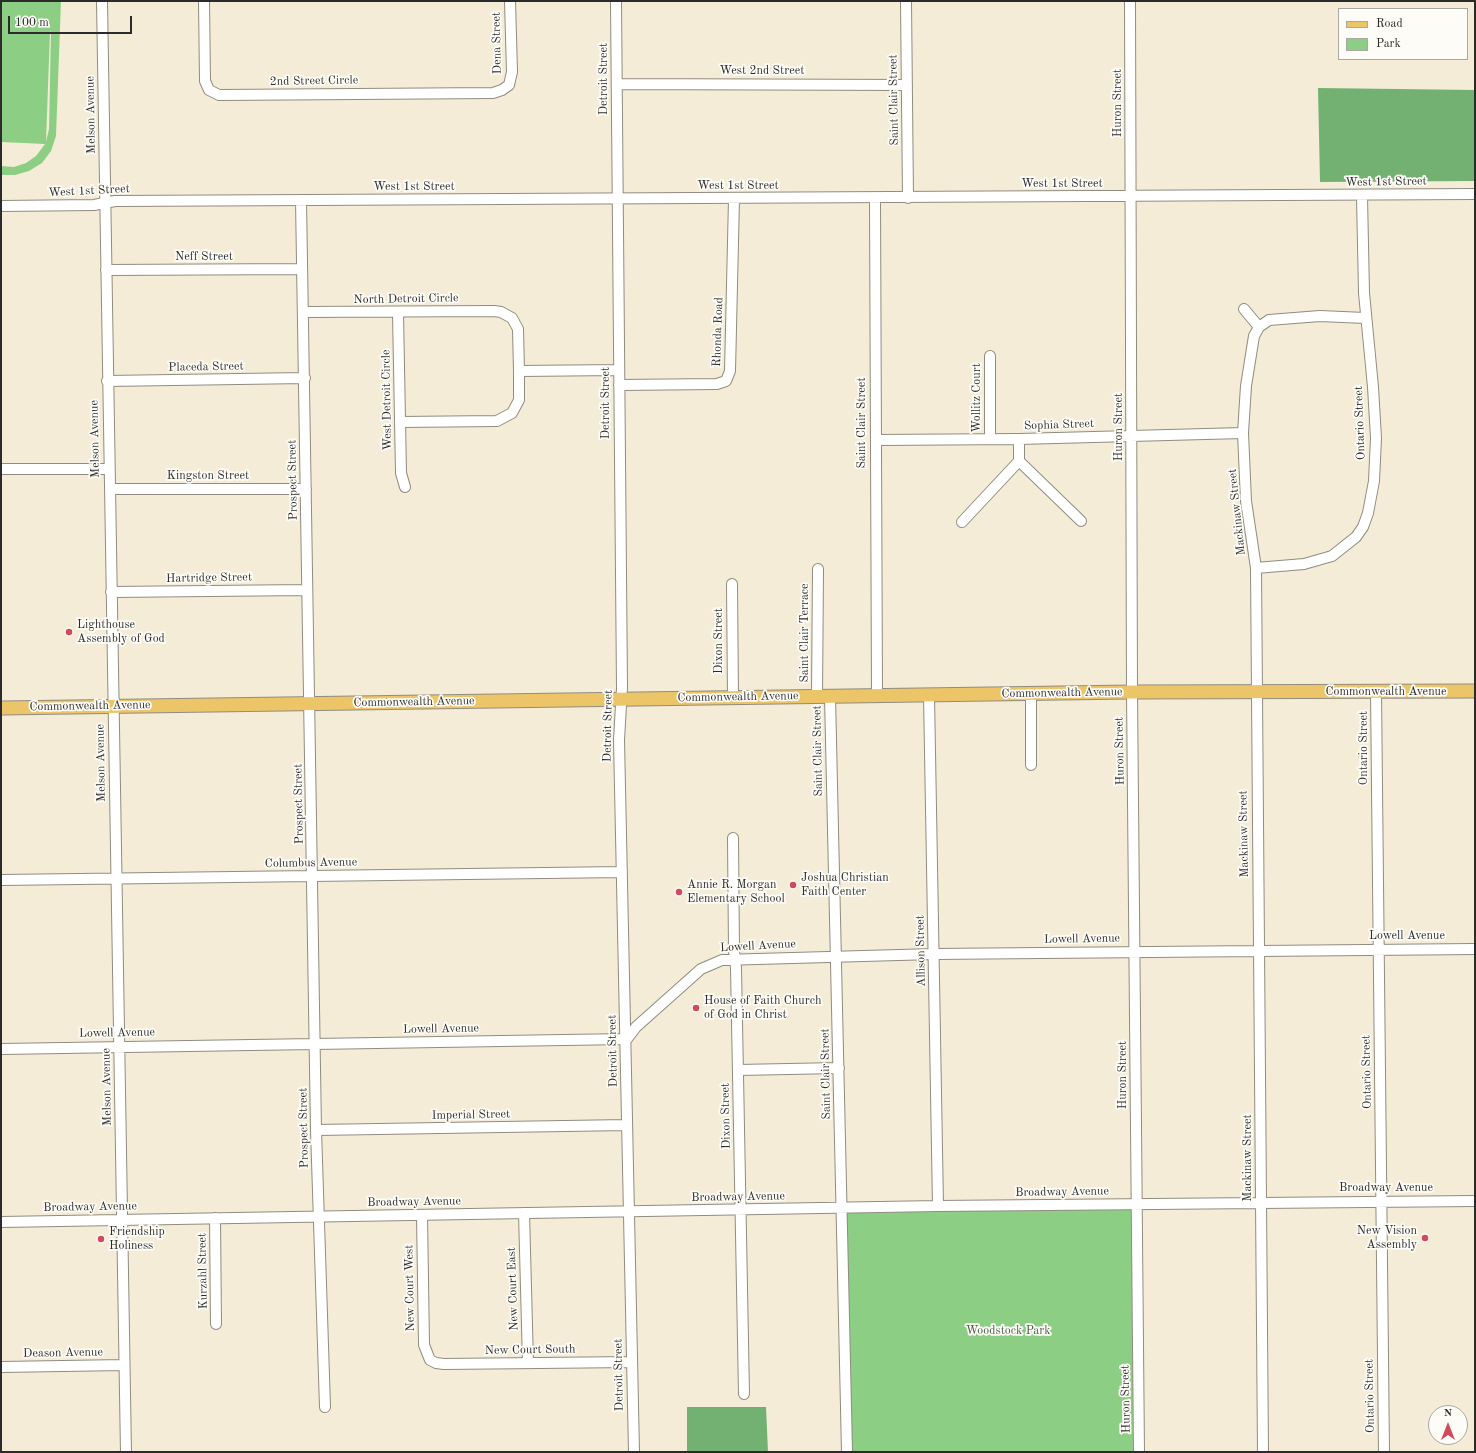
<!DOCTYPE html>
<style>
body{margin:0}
#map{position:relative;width:1476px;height:1453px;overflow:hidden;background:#f5ecd7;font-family:"Old Standard TT",serif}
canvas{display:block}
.frame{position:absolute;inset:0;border:2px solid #2b2b2b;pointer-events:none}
.legend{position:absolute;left:1338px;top:8px;width:130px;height:52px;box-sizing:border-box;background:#fdfcf7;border:1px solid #a9a8a5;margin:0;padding:5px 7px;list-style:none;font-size:12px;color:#2b2b2b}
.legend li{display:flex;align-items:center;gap:8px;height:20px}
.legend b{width:20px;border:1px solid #a9a8a5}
.north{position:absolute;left:1428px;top:1405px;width:40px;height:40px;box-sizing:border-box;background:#fdfcf7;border:1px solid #a9a8a5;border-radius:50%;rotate:0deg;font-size:11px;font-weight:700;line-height:16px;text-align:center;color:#2b2b2b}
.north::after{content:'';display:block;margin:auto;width:14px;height:18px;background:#d1495b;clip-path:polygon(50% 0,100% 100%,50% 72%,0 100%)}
.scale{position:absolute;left:8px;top:16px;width:124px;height:18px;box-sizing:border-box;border:2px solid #2b2b2b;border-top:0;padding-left:5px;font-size:12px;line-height:14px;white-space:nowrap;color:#2b2b2b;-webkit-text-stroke:3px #fdfcf7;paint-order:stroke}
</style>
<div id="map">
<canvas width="1476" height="1453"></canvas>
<div class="frame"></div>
<ul class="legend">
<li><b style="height:5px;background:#edc569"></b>Road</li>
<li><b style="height:11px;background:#8dce85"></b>Park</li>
</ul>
<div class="north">N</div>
<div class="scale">100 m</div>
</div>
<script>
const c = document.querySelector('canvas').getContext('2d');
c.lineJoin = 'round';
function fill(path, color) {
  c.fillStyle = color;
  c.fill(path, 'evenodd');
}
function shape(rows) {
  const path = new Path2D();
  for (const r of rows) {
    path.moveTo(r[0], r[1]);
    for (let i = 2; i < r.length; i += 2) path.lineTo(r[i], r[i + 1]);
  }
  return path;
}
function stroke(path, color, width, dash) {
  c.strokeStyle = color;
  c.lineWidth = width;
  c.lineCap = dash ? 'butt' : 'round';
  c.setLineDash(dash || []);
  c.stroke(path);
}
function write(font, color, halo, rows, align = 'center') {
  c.font = font + ' "Old Standard TT",serif';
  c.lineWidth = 3.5;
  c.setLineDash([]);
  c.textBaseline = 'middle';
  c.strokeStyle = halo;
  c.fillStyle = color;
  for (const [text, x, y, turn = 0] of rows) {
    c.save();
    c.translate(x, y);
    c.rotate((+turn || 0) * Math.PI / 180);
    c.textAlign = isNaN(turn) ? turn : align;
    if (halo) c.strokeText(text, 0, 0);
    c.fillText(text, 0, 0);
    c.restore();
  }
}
fill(shape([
 [1,1,61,1,56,136,51,151,42,163,29,171,15,175,1,175,1,166,14,167,26,163,36,156,45,144,1,142],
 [51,31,49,129,46,142,50,32],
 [1133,1208,1135,1452,851,1452,846,1213]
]), '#8dce85');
fill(shape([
 [1318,88,1475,90,1475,181,1320,182],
 [687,1407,766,1407,768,1452,687,1452]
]), '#72b172');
const minor = shape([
 [102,1,126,1452],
 [204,1,205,81,209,90,219,95,493,93,502,90,509,85,512,72,510,1],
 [616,1,622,688,619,740,634,1452],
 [906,1,908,198],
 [1130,1,1132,692,1139,1452],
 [617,84,907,85],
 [875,199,877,695],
 [301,200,316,1130,325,1407],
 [1,206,94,205,115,201,1475,194],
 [106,270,302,269],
 [1244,309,1259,327],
 [303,312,494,311,501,312,512,318,518,329,519,371,519,400,512,413,497,421,400,422],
 [398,313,401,473,405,487],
 [519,371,619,370],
 [107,381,305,378],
 [619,385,717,384,726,381,730,371,734,199],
 [990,439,990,356],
 [876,440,1019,439,1243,433],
 [1019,461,1081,521],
 [1,469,109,469],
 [110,489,306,489],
 [962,522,1019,461,1019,439],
 [1256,568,1304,564,1332,556,1356,537,1363,527,1368,513,1374,481,1376,438,1373,387,1364,293,1362,196],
 [732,584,733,698],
 [111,592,307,590],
 [1376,691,1384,1452],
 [929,695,938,1206],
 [830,696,847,1452],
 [817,697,818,569],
 [1031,765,1031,694],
 [733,838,734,951,736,968,744,1394],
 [1,880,622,872],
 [1,1049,627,1039,636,1027,701,969,722,960,934,954,1475,949],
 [738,1070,839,1068],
 [316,1130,627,1125],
 [524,1213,528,1363],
 [422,1215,424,1345,430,1360,436,1363,444,1364,632,1362],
 [215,1218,216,1324],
 [1,1222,938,1206,1475,1201],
 [1,1367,124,1365],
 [1263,1452,1256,568,1246,501,1243,433,1246,386,1254,336,1259,327,1269,320,1320,316,1365,318]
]);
const major = shape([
 [1,708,1132,692,1475,691]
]);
stroke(minor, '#908c81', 12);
stroke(major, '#908c81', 15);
stroke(minor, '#fff', 10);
stroke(major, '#edc569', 13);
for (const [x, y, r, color] of [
 [69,632,4,"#d1495b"],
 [793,885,4,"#d1495b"],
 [679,892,4,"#d1495b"],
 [696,1008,4,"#d1495b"],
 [1425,1238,4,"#d1495b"],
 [101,1239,4,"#d1495b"]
]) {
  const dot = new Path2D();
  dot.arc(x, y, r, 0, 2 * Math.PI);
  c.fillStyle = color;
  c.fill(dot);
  stroke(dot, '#fdfcf7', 1.5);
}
write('12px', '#2b2b2b', '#fdfcf7', [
 ["Dena Street",497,43,-91],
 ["West 2nd Street",762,71],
 ["Detroit Street",604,79,-90],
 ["2nd Street Circle",314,81,-1],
 ["Saint Clair Street",894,100,-91],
 ["Huron Street",1118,103,-90],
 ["Melson Avenue",91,115,-91],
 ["West 1st Street",1386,182,-1],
 ["West 1st Street",1062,184],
 ["West 1st Street",738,186],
 ["West 1st Street",414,187],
 ["West 1st Street",89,191,-3],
 ["Neff Street",204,257],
 ["North Detroit Circle",406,299,-1],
 ["Rhonda Road",718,332,-88],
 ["Placeda Street",206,367,-1],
 ["Wollitz Court",977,398,-90],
 ["West Detroit Circle",387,400,-91],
 ["Detroit Street",606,403,-90],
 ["Saint Clair Street",862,423,-90],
 ["Ontario Street",1360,423,-92],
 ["Sophia Street",1059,425,-2],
 ["Huron Street",1119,427,-90],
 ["Melson Avenue",95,439,-91],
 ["Kingston Street",208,476],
 ["Prospect Street",293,480,-91],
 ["Mackinaw Street",1237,512,-96],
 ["Hartridge Street",209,578,-1],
 ["Saint Clair Terrace",805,633,-90],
 ["Dixon Street",719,641,-90],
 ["Commonwealth Avenue",1386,692],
 ["Commonwealth Avenue",1062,693,-1],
 ["Commonwealth Avenue",738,697,-1],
 ["Commonwealth Avenue",414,702,-1],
 ["Commonwealth Avenue",90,706,-1],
 ["Detroit Street",608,726,-89],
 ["Ontario Street",1364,748,-90],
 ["Saint Clair Street",818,751,-91],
 ["Huron Street",1120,751,-91],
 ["Melson Avenue",101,763,-91],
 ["Prospect Street",299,804,-91],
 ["Mackinaw Street",1244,834,-91],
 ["Columbus Avenue",311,863,-1],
 ["Lowell Avenue",1407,936],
 ["Lowell Avenue",1082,939,-1],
 ["Lowell Avenue",758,946,-3],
 ["Allison Street",921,951,-91],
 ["Lowell Avenue",441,1029,-1],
 ["Lowell Avenue",117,1033,-1],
 ["Detroit Street",613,1051,-91],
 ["Ontario Street",1367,1072,-91],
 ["Saint Clair Street",826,1074,-91],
 ["Huron Street",1123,1075,-90],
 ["Melson Avenue",107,1087,-91],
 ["Imperial Street",471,1115,-1],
 ["Dixon Street",726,1116,-91],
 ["Prospect Street",304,1128,-91],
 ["Mackinaw Street",1248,1158,-90],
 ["Broadway Avenue",1386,1188],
 ["Broadway Avenue",1062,1192,-1],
 ["Broadway Avenue",738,1197,-1],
 ["Broadway Avenue",414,1202,-1],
 ["Broadway Avenue",90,1207,-1],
 ["Kurzahl Street",203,1271,-91],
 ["New Court West",410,1288,-91],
 ["New Court East",513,1289,-92],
 ["New Court South",530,1350,-1],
 ["Deason Avenue",63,1353,-1],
 ["Detroit Street",619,1375,-91],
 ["Ontario Street",1370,1396,-91],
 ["Huron Street",1126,1399,-91]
]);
write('12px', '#2b2b2b', '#fdfcf7', [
 ["Lighthouse",77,625],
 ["Assembly of God",77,639],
 ["Joshua Christian",801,878],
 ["Faith Center",801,892],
 ["Annie R. Morgan",687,885],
 ["Elementary School",687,899],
 ["House of Faith Church",704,1001],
 ["of God in Christ",704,1015],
 ["New Vision",1417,1231,"right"],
 ["Assembly",1417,1245,"right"],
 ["Friendship",109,1232],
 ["Holiness",109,1246]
], 'left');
write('12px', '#485c46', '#fdfcf7', [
 ["Woodstock Park",1008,1331]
]);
</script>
